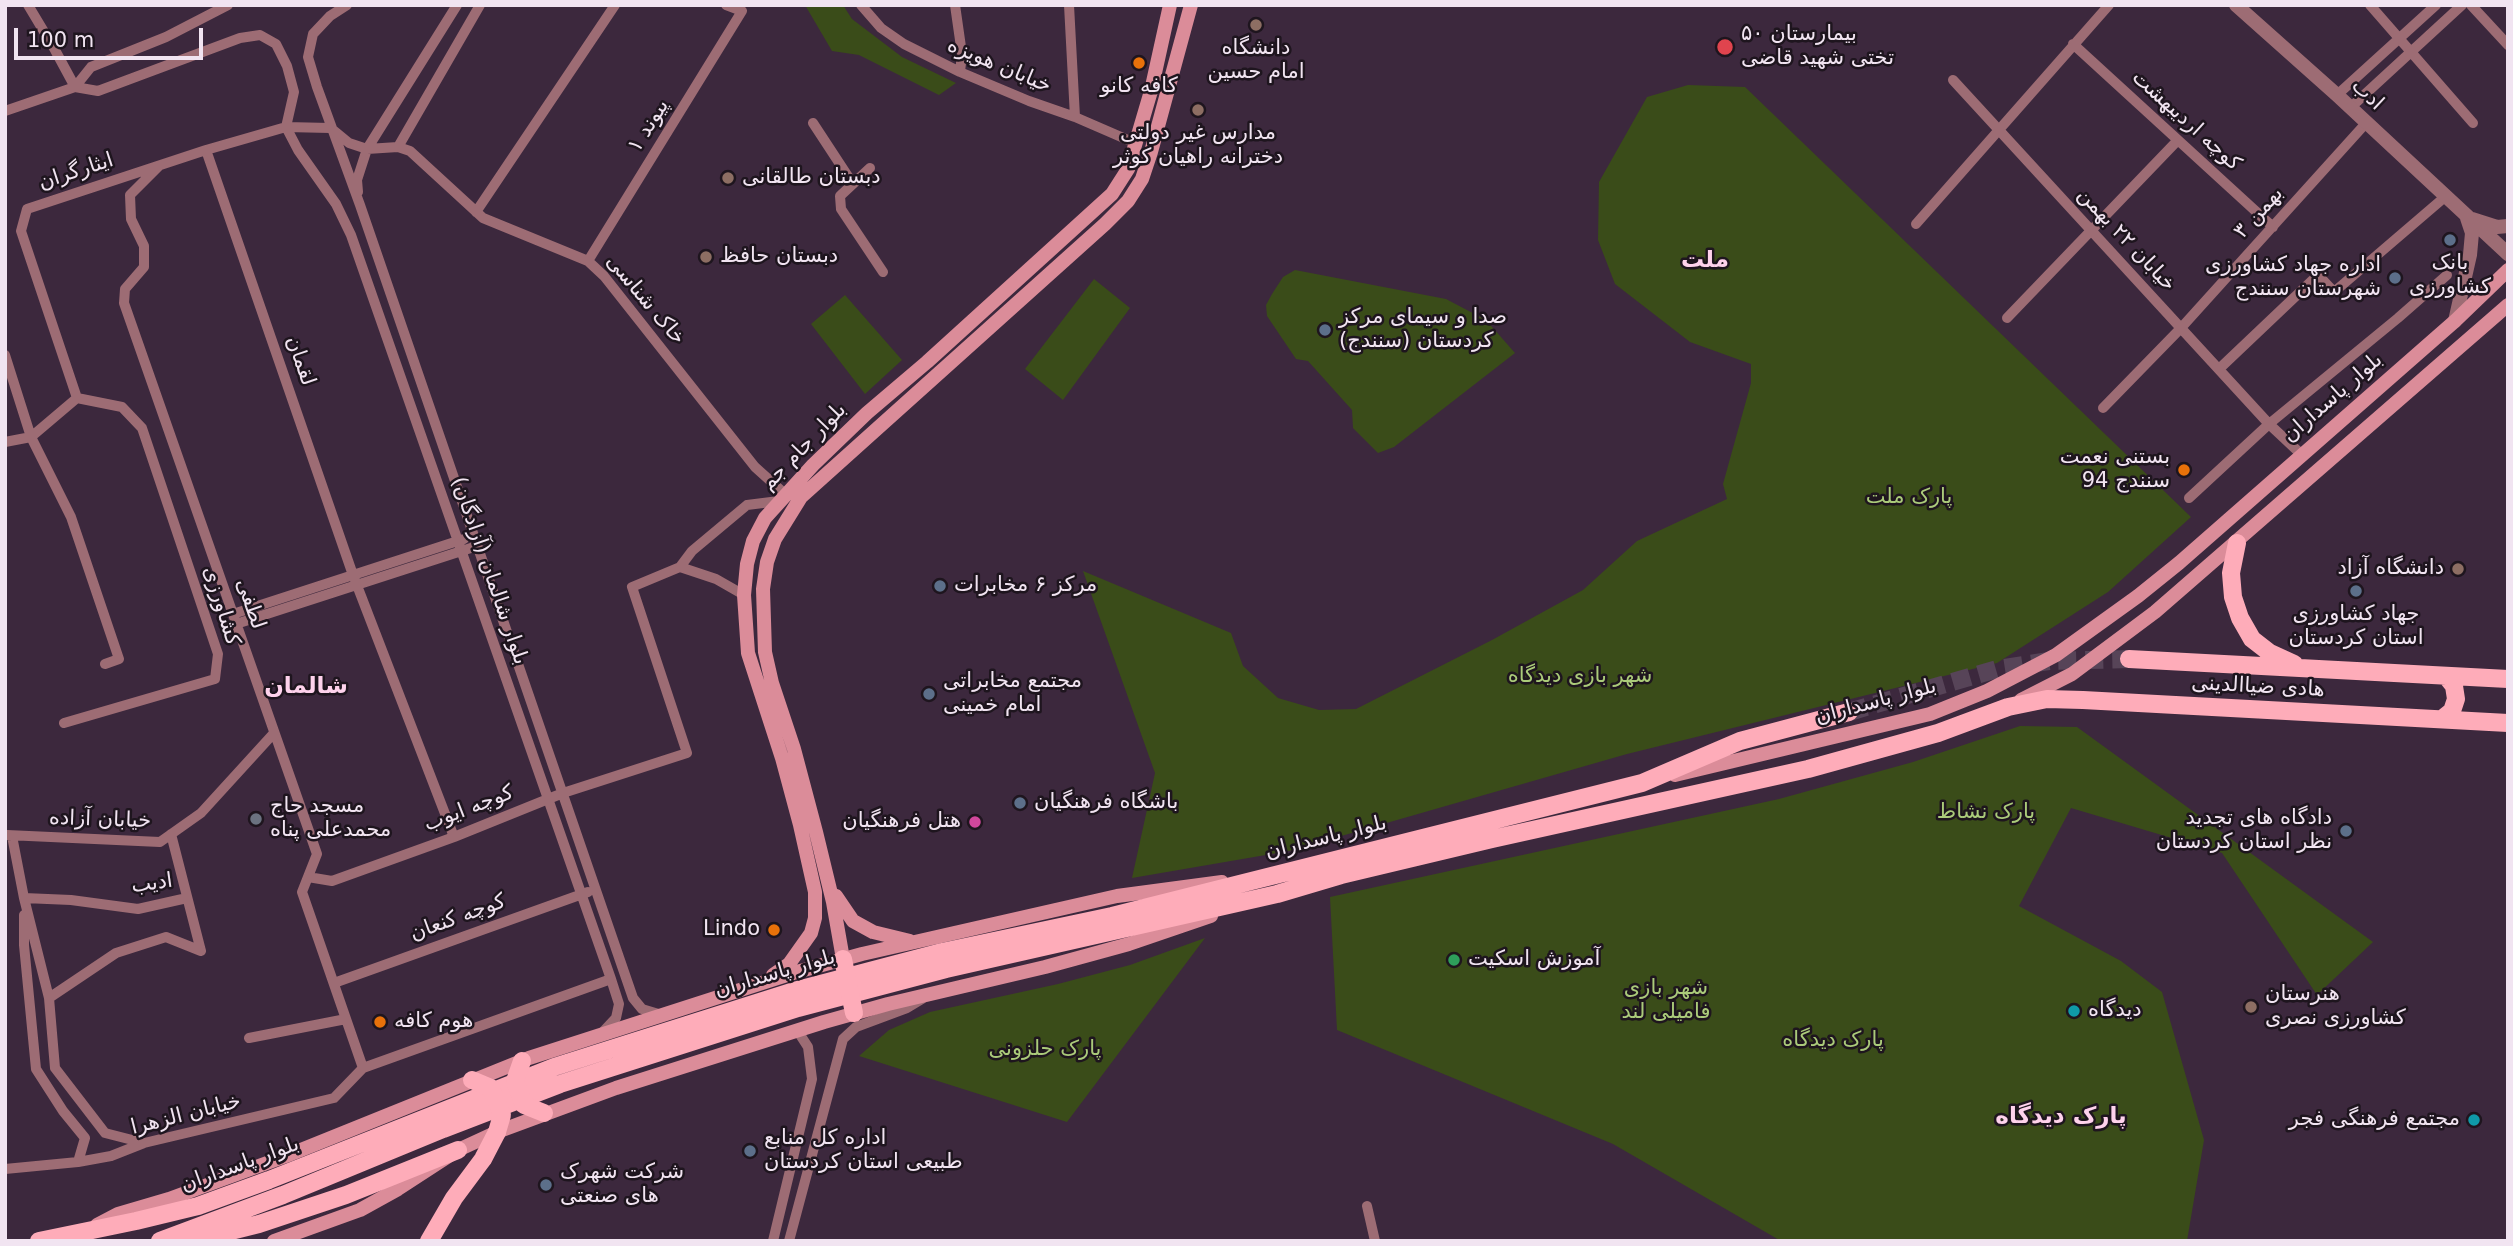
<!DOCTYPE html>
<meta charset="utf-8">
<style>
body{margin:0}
#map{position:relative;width:2513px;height:1246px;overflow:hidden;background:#3c283d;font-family:"DejaVu Sans",sans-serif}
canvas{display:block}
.frame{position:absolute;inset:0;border:7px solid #f1e4f1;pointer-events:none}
.scale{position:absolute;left:14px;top:28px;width:189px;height:32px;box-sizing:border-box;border:4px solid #f1e4f1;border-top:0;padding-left:9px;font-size:21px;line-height:24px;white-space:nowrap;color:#f1e4f1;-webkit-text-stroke:5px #1e151e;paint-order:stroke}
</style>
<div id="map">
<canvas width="2513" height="1246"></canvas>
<div class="frame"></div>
<div class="scale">100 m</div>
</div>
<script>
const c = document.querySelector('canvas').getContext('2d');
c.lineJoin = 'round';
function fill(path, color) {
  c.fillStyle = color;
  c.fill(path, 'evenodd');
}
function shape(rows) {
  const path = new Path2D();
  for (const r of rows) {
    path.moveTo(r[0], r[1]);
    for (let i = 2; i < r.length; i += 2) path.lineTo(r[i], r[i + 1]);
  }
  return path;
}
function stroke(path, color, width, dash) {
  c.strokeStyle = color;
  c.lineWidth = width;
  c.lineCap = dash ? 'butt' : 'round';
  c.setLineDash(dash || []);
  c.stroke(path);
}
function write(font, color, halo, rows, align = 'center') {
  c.font = font + ' "DejaVu Sans",Vazirmatn,sans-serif';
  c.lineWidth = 5;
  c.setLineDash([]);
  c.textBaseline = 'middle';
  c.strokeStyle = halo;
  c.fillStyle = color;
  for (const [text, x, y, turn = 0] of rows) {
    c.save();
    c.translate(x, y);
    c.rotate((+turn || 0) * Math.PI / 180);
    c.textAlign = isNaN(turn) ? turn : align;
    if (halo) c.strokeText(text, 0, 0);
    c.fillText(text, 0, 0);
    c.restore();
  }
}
fill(shape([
 [805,5,843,5,852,19,902,57,956,83,939,95,859,55,832,51],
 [1688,85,1745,87,2191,517,2108,592,1997,663,1627,754,1289,851,1132,878,1155,773,1083,571,1231,633,1243,666,1278,698,1319,710,1356,709,1492,640,1583,590,1637,541,1727,499,1723,484,1751,383,1751,364,1690,342,1615,284,1598,240,1599,182,1647,97],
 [1295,270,1446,299,1486,320,1515,353,1394,447,1378,453,1353,428,1352,410,1308,361,1296,359,1267,316,1266,305,1272,294,1283,277],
 [1094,279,1130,308,1063,400,1025,369],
 [845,295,902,360,865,394,811,324],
 [2020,726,2077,727,2373,942,2317,995,2222,853,2071,808,2019,906,2121,961,2162,992,2204,1140,2187,1241,1781,1241,1613,1144,1337,1030,1330,897,1779,799,1913,762],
 [1205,938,1067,1122,859,1056,889,1030,930,1012,1058,984,1130,965]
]), '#3a4c19');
stroke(shape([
 [1849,712,1997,669,2049,661,2129,659]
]), '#574458', 18, [18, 9]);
stroke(shape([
 [28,5,55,50,75,87],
 [347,5,330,16,313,34,308,57,317,87,360,205,633,998,642,1009,662,1015],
 [861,5,881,28,904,44,960,72,1029,101,1075,117,1135,143],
 [955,5,962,54,960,72],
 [1069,5,1075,117],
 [2370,5,2473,123],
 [2471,5,2508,45],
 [2073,44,2273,227],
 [1953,80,2269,424,2302,455],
 [75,87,91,67,166,37,228,5],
 [2337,95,2436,5],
 [2350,108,2462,5],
 [5,111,75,87,98,91,240,38,260,35,276,44,287,66,294,92,286,127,298,150,336,204,351,235,611,979,619,1004,616,1018,601,1034],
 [813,123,853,184],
 [332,129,349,143,367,149,398,147,410,151,483,218,588,261,604,276,755,467,785,494],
 [398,147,480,5],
 [206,150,353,575,454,837],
 [159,166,130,195,131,219,144,246,144,267,125,289,124,303,317,854,302,892,363,1068],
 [870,168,840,196,841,209,883,272],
 [358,192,357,180,367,149,457,5],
 [476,212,615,5],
 [1916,224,2109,5],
 [588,261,742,11,726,5],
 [2007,318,2178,140],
 [5,355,31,437,71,517,119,659,105,664],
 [2219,369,2318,275,2334,292,2446,196],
 [77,398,21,231,27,209,206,150,286,127,330,128],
 [2103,408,2181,328,2367,122],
 [5,442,31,437,77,398],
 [2189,498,2269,424,2398,318,2447,275],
 [680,567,716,579,744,595],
 [233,614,464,539],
 [236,624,477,546],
 [64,723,215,679,218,654,142,428,122,407,77,398],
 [171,834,201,951],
 [7,835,160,842,201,813,274,733],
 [12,836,24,898,49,998,55,1068,105,1133,144,1143],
 [308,877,332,881,454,837,563,793,687,753,632,587,680,567,692,551,747,505,779,501],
 [24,898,71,900,138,909,187,898],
 [24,915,24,945,36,1069,63,1111,85,1138,78,1162],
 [334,983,588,892],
 [49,998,116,953,166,937,201,951],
 [249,1038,346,1019],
 [5,1169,78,1162,111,1156,144,1143,334,1098,363,1068,611,979],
 [1367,1206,1375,1241],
 [773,1241,812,1079,808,1047,797,1030],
 [789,1241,843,1039,856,1027,907,1008,922,999]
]), '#9d6c74', 10);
stroke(shape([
 [2236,5,2337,95,2508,254],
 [2472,219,2497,227,2508,226],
 [2455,321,2470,255,2472,233,2467,218]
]), '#9d6c74', 14);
stroke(shape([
 [2021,700,2072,674,2155,612,2508,305],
 [1675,775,1930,714,1987,691,2056,655,2138,596,2179,563,2455,321,2508,270],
 [836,896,853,921,873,932,910,941],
 [843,959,833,902,816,832,794,749,772,683,765,652,763,589,767,562,775,539,801,497,1105,224,1128,201,1142,179,1151,152,1191,5],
 [773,975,789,964,811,933,815,918,815,892,800,825,782,758,748,653,744,595,747,564,753,541,765,518,813,465,867,413,927,362,1112,194,1128,169,1151,91,1170,5],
 [97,1225,118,1214,169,1199,286,1156,529,1058,793,973,862,954,1117,896,1222,882],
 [274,1241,360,1210,398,1189,458,1150,497,1132,616,1088,824,1022,888,1004,1045,967,1129,944,1211,916]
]), '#db8c99', 14);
stroke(shape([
 [2237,543,2231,573,2233,597,2240,618,2252,639,2270,653,2294,664],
 [2129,659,2508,679],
 [2442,719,2452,711,2456,699,2454,686,2446,676],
 [173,1239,199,1239,259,1224,346,1195,458,1150],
 [39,1241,136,1221,198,1206,269,1180,554,1067,794,991,942,952,1112,916,1642,783,1740,741,1849,712],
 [160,1241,283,1195,443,1129,560,1084,798,1008,946,969,1277,894,1341,875,1492,839,1808,769,1938,733,2008,707,2047,699,2083,700,2508,723],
 [429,1241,454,1198,483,1159,497,1132]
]), '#feacb9', 18);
stroke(shape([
 [843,959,854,1013],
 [522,1061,515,1081,524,1105,544,1113],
 [472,1080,491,1088,502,1115,497,1132]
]), '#feacb9', 18);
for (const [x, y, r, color] of [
 [1256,25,7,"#8d6e63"],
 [1725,47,9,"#e0444e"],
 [1139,63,7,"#e8710a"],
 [1198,110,7,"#8d6e63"],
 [728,178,7,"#8d6e63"],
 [2450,240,7,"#5c6f8a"],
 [706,257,7,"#8d6e63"],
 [2395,278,7,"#5c6f8a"],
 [1325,330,7,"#5c6f8a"],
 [2184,470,7,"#e8710a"],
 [2458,569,7,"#8d6e63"],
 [940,586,7,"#5c6f8a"],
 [2356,591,7,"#5c6f8a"],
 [929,694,7,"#5c6f8a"],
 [1020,803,7,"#5c6f8a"],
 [256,819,7,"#6b7280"],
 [975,822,7,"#d1479c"],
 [2346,831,7,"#5c6f8a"],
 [774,930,7,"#e8710a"],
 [1454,960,7,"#2e9e5b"],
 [2251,1007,7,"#8d6e63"],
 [2074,1011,7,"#0f9aa8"],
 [380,1022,7,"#e8710a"],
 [2474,1120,7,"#0f9aa8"],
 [750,1151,7,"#5c6f8a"],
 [546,1185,7,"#5c6f8a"]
]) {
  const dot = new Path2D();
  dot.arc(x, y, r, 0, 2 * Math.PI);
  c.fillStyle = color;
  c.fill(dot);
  stroke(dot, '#1e151e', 2.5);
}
write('21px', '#f1e4f1', '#1e151e', [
 ["بیمارستان ۵۰",1741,35],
 ["تختی شهید قاضی",1741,59],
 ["دانشگاه",1256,49,"center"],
 ["امام حسین",1256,73,"center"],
 ["کافه کانو",1139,87,"center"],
 ["مدارس غیر دولتی",1198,134,"center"],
 ["دخترانه راهیان کوثر",1198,158,"center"],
 ["دبستان طالقانی",742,178],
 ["دبستان حافظ",720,257],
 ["بانک",2450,264,"center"],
 ["کشاورزی",2450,288,"center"],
 ["اداره جهاد کشاورزی",2381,266,"right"],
 ["شهرستان سنندج",2381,290,"right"],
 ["صدا و سیمای مرکز",1339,318],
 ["کردستان (سنندج)",1339,342],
 ["بستنی نعمت",2170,458,"right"],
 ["سنندج 94",2170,482,"right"],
 ["دانشگاه آزاد",2444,569,"right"],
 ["مرکز ۶ مخابرات",954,586],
 ["جهاد کشاورزی",2356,615,"center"],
 ["استان کردستان",2356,639,"center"],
 ["مجتمع مخابراتی",943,682],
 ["امام خمینی",943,706],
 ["باشگاه فرهنگیان",1034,803],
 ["مسجد حاج",270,807],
 ["محمدعلی پناه",270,831],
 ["دادگاه های تجدید",2332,819,"right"],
 ["نظر استان کردستان",2332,843,"right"],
 ["هتل فرهنگیان",961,822,"right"],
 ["Lindo",760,930,"right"],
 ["آموزش اسکیت",1468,960],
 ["هنرستان",2265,995],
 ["کشاورزی نصری",2265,1019],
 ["دیدگاه",2088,1011],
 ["هوم کافه",394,1022],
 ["مجتمع فرهنگی فجر",2460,1120,"right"],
 ["اداره کل منابع",764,1139],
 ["طبیعی استان کردستان",764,1163],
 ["شرکت شهرک",560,1173],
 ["های صنعتی",560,1197]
], 'left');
write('21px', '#f1e4f1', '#1e151e', [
 ["خیابان هویزه",999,66,23],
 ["ادب",2367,95,43],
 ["کوچه اردیبهشت",2186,121,42],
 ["پیوند ۱",649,126,-58],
 ["ایثارگران",76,172,-18],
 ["بهمن ۳",2259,213,-48],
 ["خیابان ۲۲ بهمن",2126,240,47],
 ["خاک شناسی",645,300,50],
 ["لقمان",300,361,71],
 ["بلوار پاسداران",2333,398,-41],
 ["بلوار جام جم",804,447,-46],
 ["بلوار شالمان (آزادگان)",489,571,71],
 ["لطفی",250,604,71],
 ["کشاورزی",221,606,73],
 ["هادی ضیاالدینی",2258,687,3],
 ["بلوار پاسداران",1876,702,-15],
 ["کوچه ایوب",469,809,-21],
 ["خیابان آزاده",100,820,2],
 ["بلوار پاسداران",1326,838,-14],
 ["ادیب",152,884,-8],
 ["کوچه کنعان",458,918,-20],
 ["بلوار پاسداران",775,974,-16],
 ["خیابان الزهرا",186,1115,-14],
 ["بلوار پاسداران",240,1165,-20]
]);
write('21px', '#abcb7a', '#1e151e', [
 ["پارک ملت",1909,498],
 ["شهر بازی دیدگاه",1580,677],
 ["پارک نشاط",1986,813],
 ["شهر بازی",1666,989],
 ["فامیلی لند",1666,1013],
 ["پارک دیدگاه",1833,1041],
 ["پارک حلزونی",1045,1050]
]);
write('bold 23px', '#fed2ec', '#1e151e', [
 ["ملت",1705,261],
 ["شالمان",306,687],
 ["پارک دیدگاه",2061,1117]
]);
</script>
